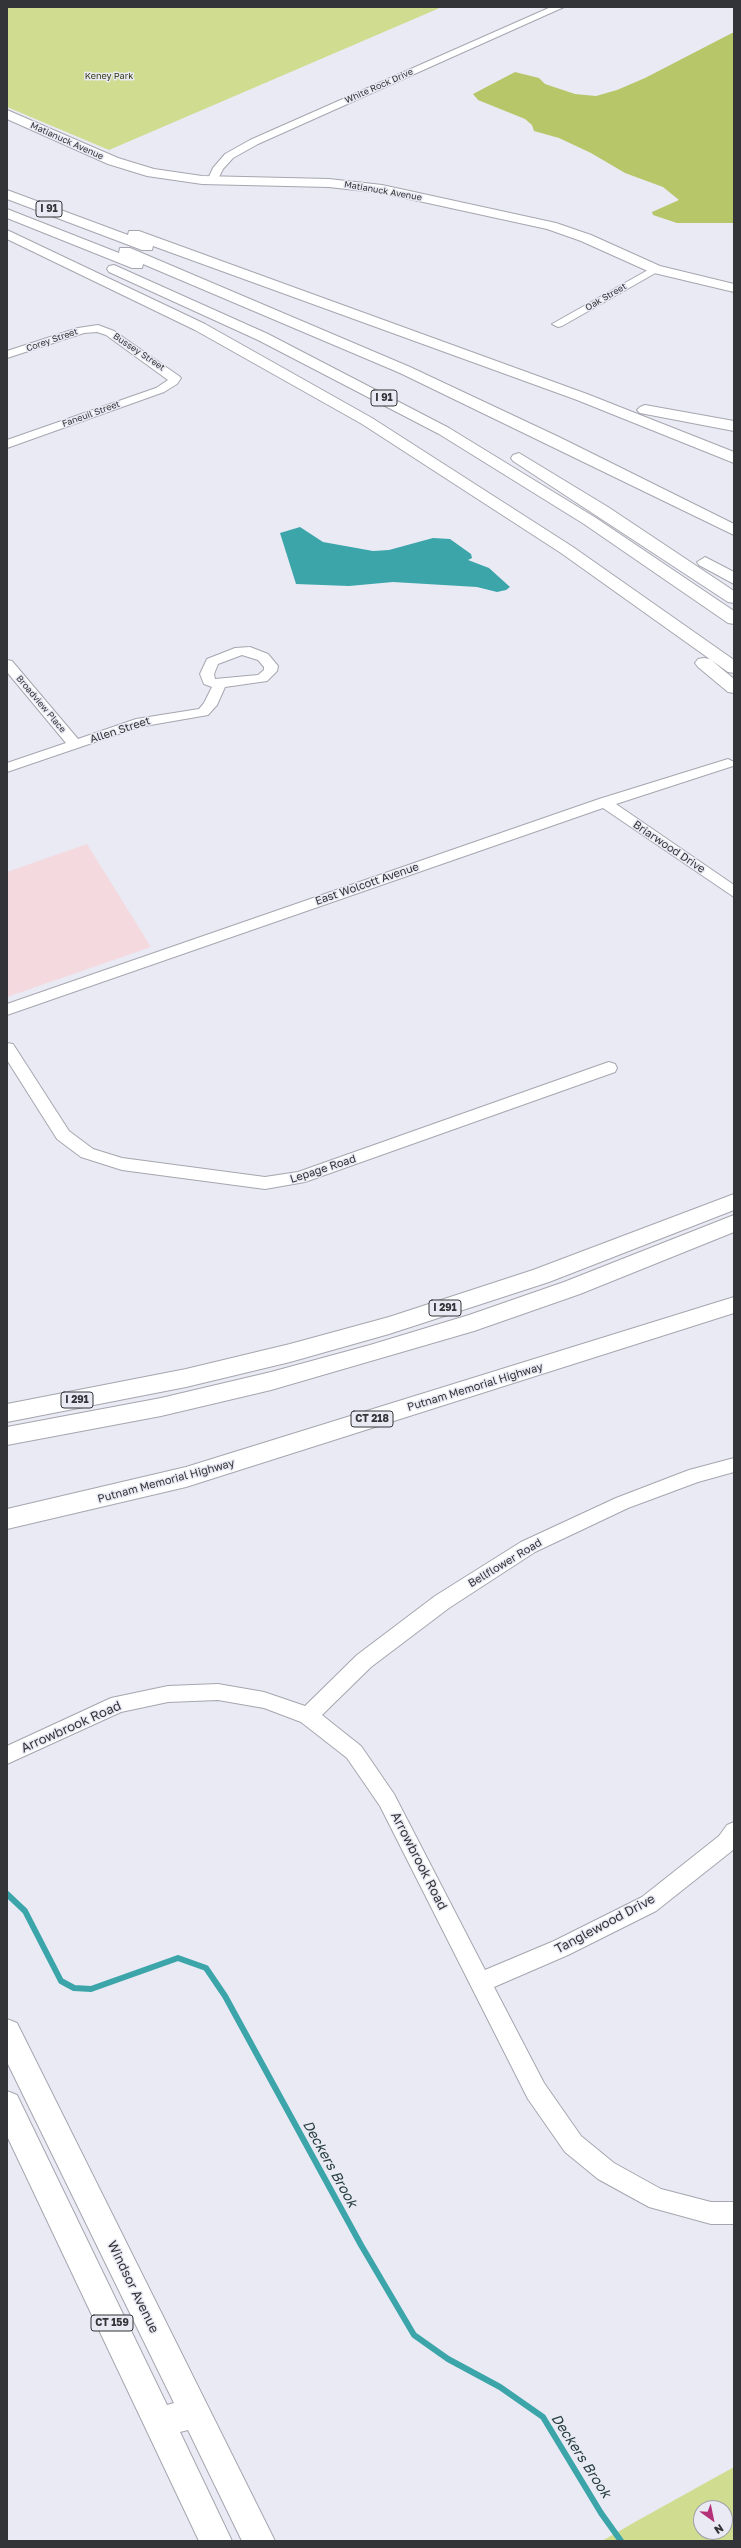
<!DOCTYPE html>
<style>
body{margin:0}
#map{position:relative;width:741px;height:2548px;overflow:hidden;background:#e9eaf4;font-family:"Golos Text",sans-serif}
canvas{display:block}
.frame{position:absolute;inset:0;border:8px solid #333437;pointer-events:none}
.north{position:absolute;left:693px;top:2500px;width:40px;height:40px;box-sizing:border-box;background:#e9eaf4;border:1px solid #a0a1a8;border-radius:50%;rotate:147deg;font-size:11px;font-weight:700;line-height:16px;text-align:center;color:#333437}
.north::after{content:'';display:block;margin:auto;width:14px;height:18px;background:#b43179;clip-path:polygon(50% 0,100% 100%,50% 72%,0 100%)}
</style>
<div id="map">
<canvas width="741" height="2548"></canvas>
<div class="frame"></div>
<div class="north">N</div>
</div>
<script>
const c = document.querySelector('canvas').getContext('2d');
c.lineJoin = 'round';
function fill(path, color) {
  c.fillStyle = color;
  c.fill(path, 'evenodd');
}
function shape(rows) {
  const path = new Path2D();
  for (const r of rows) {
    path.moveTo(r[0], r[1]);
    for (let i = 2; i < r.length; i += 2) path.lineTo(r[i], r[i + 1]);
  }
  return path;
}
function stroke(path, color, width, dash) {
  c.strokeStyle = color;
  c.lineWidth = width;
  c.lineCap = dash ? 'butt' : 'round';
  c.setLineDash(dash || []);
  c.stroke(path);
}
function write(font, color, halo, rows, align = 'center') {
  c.font = font + ' "Golos Text",sans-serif';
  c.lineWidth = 3;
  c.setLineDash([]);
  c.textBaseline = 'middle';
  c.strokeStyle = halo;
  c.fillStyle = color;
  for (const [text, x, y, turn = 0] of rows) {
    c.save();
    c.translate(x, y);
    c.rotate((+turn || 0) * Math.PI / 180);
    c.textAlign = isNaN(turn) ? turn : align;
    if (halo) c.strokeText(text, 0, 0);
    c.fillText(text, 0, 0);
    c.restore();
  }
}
fill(shape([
 [87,844,151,947,7,997,7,872]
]), '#f4d9df');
fill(shape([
 [7,7,442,7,109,150,7,107],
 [734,2467,734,2541,602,2541,635,2522],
 [701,2508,725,2508,725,2532,701,2532]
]), '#d0dd90');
fill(shape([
 [734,32,734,223,677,223,653,215,652,212,679,200,663,187,625,173,591,153,559,138,534,131,532,125,525,119,478,100,473,94,515,72,539,78,545,84,575,94,596,96,617,90,645,78]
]), '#b8c66a');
fill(shape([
 [300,527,323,542,373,551,389,550,433,538,450,539,471,554,472,558,468,560,489,568,510,587,506,590,497,592,477,587,393,582,349,586,296,584,280,533]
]), '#3ba5aa');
stroke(shape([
 [7,1894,25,1911,61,1981,74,1988,91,1989,178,1958,206,1968,225,1996,361,2245,414,2335,448,2359,500,2387,543,2417,601,2513,621,2541]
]), '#3ba5aa', 6);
const minor = shape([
 [551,7,564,7,258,144,233,158,223,169,216,183,207,181,213,168,225,154,250,140,551,7],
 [655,266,660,269,659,271,562,326,558,327,552,324,655,266],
 [98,325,114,331,179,376,181,378,177,384,164,392,7,448,7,440,156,388,168,380,106,335,97,332,84,333,7,358,7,351,78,328,98,325],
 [250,647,268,654,278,666,277,671,267,681,225,687,217,705,208,715,139,727,7,772,7,763,66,743,7,672,7,660,12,661,78,739,136,719,199,709,204,703,212,687,204,684,200,674,207,659,235,648,250,647],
 [242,655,258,660,264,667,264,670,258,675,215,679,214,674,218,664,242,655],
 [728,759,734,762,733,766,616,804,734,885,734,897,603,808,7,1015,7,1004,599,799,728,759],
 [7,1043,13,1044,69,1131,93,1149,122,1158,265,1177,298,1172,603,1064,609,1062,615,1064,617,1068,615,1072,305,1182,265,1189,122,1170,81,1157,57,1139,7,1060,7,1043],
 [734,1458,734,1472,698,1482,628,1508,535,1552,449,1608,371,1667,322,1715,361,1746,394,1794,485,1970,554,1941,642,1897,719,1836,727,1825,734,1822,733,1850,656,1911,568,1955,494,1987,544,2083,581,2136,614,2163,661,2189,711,2202,734,2202,734,2224,711,2224,649,2207,598,2179,565,2152,528,2099,380,1806,347,1758,301,1722,264,1708,218,1700,168,1702,121,1712,7,1764,7,1746,111,1698,168,1686,218,1684,264,1692,305,1706,357,1655,435,1596,521,1542,616,1498,689,1470,734,1458]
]);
const tertiary = shape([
 [7,110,118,158,154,169,202,176,329,179,382,185,556,223,591,235,660,266,734,284,734,292,650,272,581,241,547,229,382,193,329,187,202,184,147,176,108,164,7,119,7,110]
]);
const primary = shape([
 [734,1297,734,1313,186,1487,7,1529,7,1509,186,1467,734,1297],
 [7,2019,17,2023,275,2541,242,2541,188,2430,180,2432,232,2541,199,2541,7,2136,7,2091,17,2095,167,2405,174,2403,7,2062,7,2019]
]);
const motorway = shape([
 [7,190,128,235,129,231,139,231,587,394,734,452,734,463,577,400,153,246,152,250,142,250,7,199,7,190],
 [7,209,119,253,120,248,130,248,410,367,561,438,734,524,734,535,400,373,143,264,142,268,132,268,7,218,7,209],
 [7,230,205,324,372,418,573,547,734,660,734,673,728,672,561,553,362,424,195,330,7,239,7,230],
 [114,265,268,334,449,428,596,518,734,611,734,624,728,623,584,524,439,434,258,340,109,272,107,269,109,266,114,265],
 [645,405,734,421,734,431,640,413,637,410,640,407,645,405],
 [519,453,608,507,734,591,734,603,728,602,513,461,511,458,513,455,519,453],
 [705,557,734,572,734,584,699,565,697,562,705,557],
 [704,658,710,659,734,679,734,693,728,692,698,667,695,663,698,659,704,658],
 [734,1194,734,1210,549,1282,389,1334,290,1362,186,1387,7,1422,7,1404,186,1369,290,1344,389,1317,533,1270,734,1194],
 [734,1215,734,1232,580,1294,474,1331,271,1390,161,1416,7,1445,7,1427,161,1398,271,1372,370,1345,469,1315,564,1282,734,1215]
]);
stroke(minor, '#a5a6af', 2);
stroke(tertiary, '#a5a6af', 2);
stroke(primary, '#a5a6af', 2);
stroke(motorway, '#a5a6af', 2);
fill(minor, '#fff');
fill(tertiary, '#fff');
fill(primary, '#fff');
fill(motorway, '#fff');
write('9px', '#333811', '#e9eaf4', [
 ["Keney Park",109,76]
]);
write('9px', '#333437', '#e9eaf4', [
 ["White Rock Drive",379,86,-24],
 ["Matianuck Avenue",67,141,24],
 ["Matianuck Avenue",383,191,10],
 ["Oak Street",606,297,-30],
 ["Corey Street",52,340,-19],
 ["Bussey Street",139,352,34],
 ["Faneuil Street",91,414,-20],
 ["Broadview Place",41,704,50]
]);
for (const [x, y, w] of [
 [49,209,26],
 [384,398,26],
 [445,1308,32],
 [77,1400,32],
 [372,1419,42],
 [112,2323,42]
]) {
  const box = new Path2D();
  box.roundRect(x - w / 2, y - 8, w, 16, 3);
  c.fillStyle = '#e9eaf4';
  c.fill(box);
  stroke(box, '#333437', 1);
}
write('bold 10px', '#333437', null, [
 ["I 91",49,209],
 ["I 91",384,398],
 ["I 291",445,1308],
 ["I 291",77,1400],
 ["CT 218",372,1419],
 ["CT 159",112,2323]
]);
write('11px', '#333437', '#e9eaf4', [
 ["Allen Street",120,730,-18],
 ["Briarwood Drive",669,847,34],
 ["East Wolcott Avenue",367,884,-19],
 ["Lepage Road",323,1169,-18],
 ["Putnam Memorial Highway",475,1387,-17],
 ["Putnam Memorial Highway",166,1481,-15],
 ["Bellflower Road",505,1563,-31]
]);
write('13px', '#333437', '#e9eaf4', [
 ["Arrowbrook Road",71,1727,-24],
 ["Arrowbrook Road",419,1861,63],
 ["Tanglewood Drive",605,1924,-28],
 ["Windsor Avenue",133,2287,64]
]);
write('italic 14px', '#253d3d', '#e9eaf4', [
 ["Deckers Brook",330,2164,61],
 ["Deckers Brook",581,2456,57]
]);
</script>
